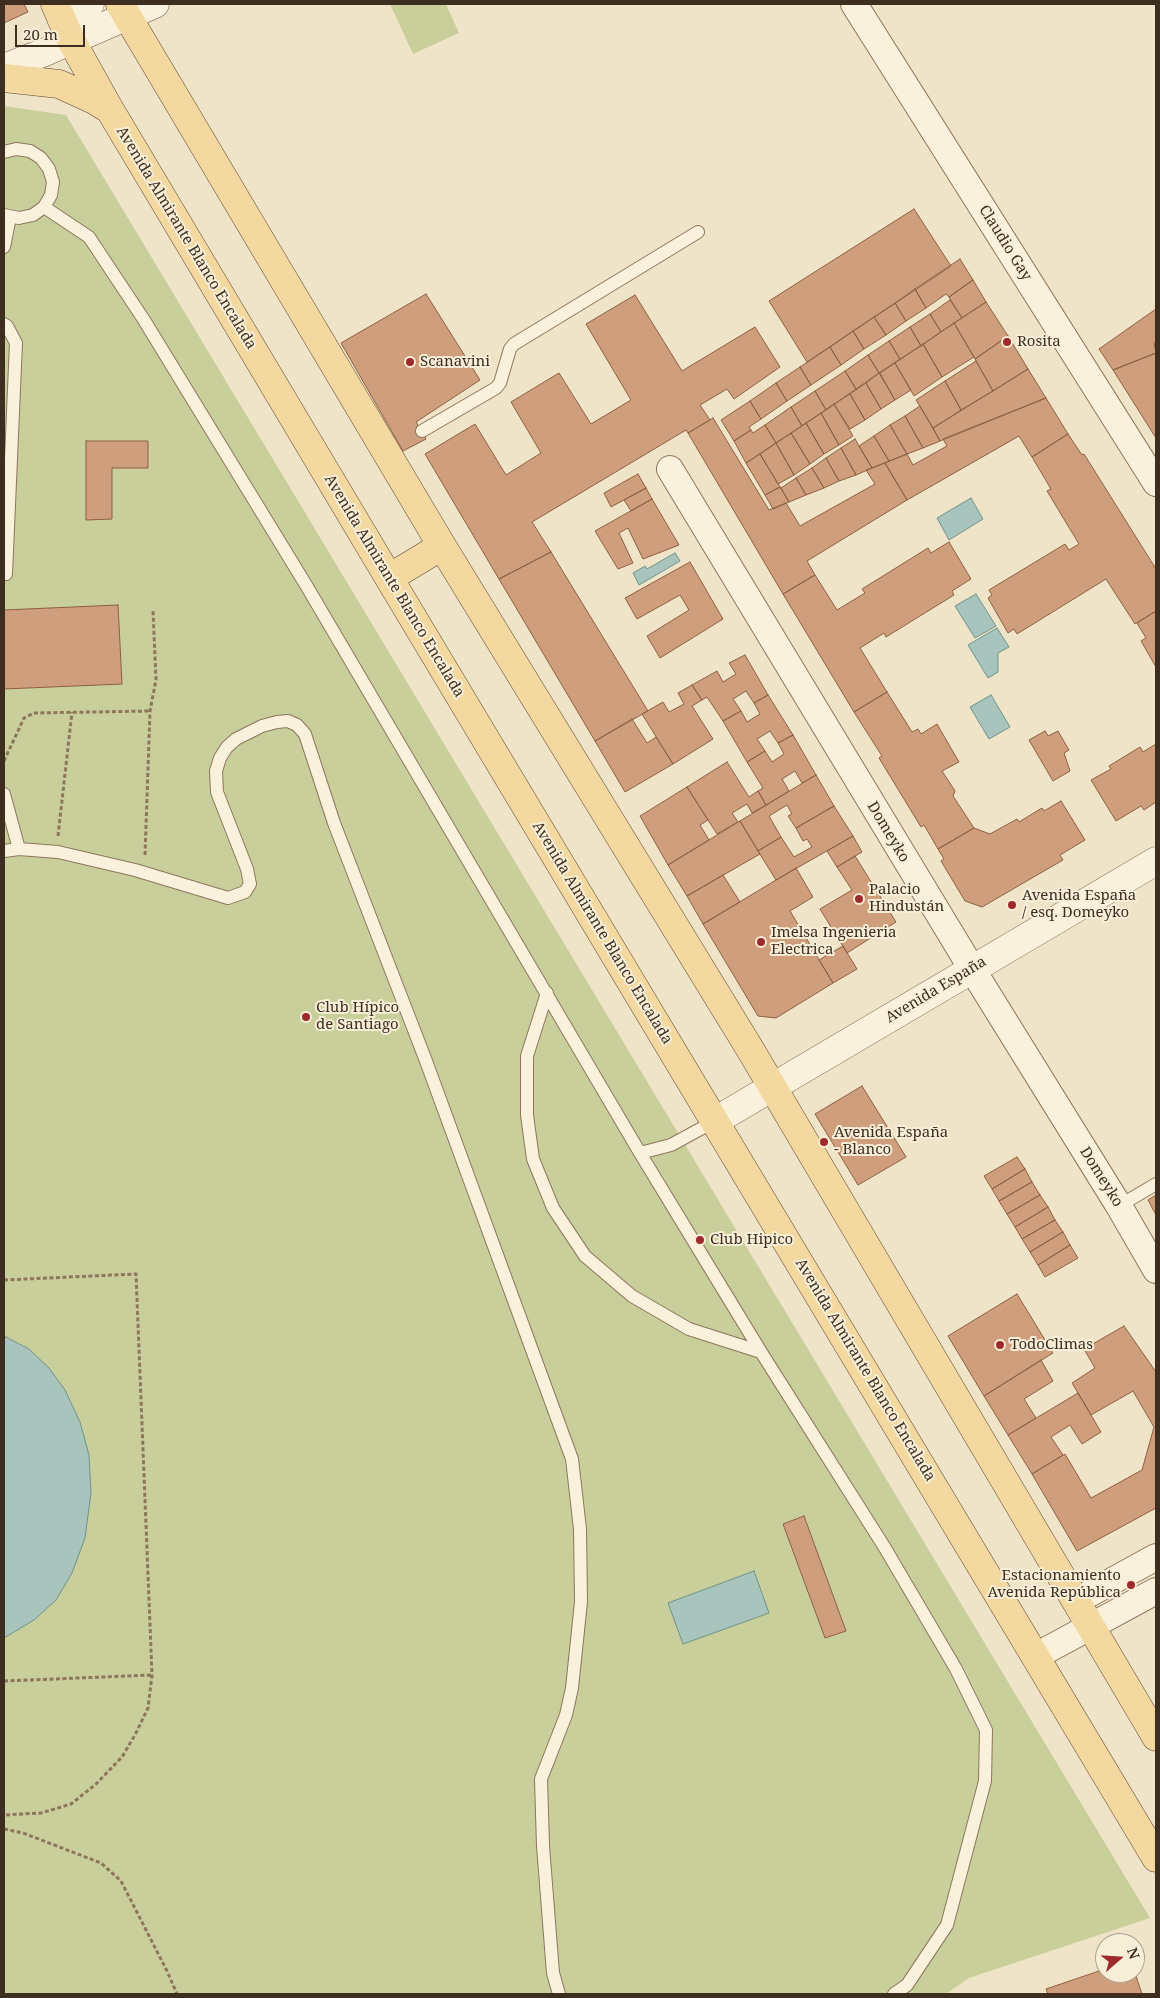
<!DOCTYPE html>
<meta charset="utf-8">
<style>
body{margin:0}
#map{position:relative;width:1160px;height:1998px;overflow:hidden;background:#f0e4c8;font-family:"Noto Serif",serif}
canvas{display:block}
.frame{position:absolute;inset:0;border:5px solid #3d2e20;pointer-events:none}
.north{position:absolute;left:1095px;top:1933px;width:50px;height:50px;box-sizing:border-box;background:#f7eed8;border:1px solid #ada18e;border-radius:50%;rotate:71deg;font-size:14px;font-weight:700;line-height:20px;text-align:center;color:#3d2e20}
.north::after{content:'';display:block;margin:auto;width:18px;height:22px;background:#9e2a2b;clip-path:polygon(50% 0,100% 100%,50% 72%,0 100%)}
.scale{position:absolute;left:15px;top:25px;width:70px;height:22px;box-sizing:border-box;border:2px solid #3d2e20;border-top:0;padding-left:6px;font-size:15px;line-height:18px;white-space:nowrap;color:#3d2e20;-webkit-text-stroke:4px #f7eed8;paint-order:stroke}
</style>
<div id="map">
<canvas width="1160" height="1998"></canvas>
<div class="frame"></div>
<div class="north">N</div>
<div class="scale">20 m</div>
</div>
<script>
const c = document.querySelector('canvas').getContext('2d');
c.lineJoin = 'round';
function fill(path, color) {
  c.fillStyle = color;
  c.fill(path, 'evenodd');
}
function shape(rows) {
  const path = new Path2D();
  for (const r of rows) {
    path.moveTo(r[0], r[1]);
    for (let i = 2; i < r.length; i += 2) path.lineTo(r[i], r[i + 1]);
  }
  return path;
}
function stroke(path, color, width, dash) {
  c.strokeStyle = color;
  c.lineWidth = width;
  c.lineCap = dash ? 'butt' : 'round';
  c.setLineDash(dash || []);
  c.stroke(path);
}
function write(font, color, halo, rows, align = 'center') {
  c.font = font + ' "Noto Serif",serif';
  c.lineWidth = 4;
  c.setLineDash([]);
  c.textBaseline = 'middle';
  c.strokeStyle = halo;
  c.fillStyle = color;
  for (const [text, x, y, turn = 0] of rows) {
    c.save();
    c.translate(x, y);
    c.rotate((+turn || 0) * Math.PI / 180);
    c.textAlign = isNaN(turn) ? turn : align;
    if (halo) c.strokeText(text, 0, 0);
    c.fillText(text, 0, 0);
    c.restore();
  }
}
fill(shape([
 [390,4,446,4,459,33,413,54],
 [4,106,66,115,1150,1918,969,1978,946,1994,4,1994]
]), '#c9cf9b');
const water = shape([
 [971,498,983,519,949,540,937,518,971,498],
 [675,553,680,561,639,585,633,573,645,566,647,569,675,553],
 [976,594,996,626,975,638,955,606,976,594],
 [997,628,1009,647,998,653,998,672,988,678,968,645,997,628],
 [991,695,1010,727,989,739,970,707,991,695],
 [4,1336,29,1349,49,1368,65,1390,80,1422,89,1455,91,1493,85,1538,72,1573,56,1600,34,1620,4,1638,4,1336],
 [754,1571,769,1613,683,1644,668,1603,754,1571]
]);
fill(water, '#a9c4bc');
stroke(water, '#6f938a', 1);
const building = shape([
 [4,4,24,4,28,12,4,23,4,4],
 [914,209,951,266,807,362,769,301,914,209],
 [960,259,973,280,949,297,946,294,926,308,915,289,960,259],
 [973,280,986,302,962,318,949,297,973,280],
 [915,289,926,308,906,321,895,303,915,289],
 [426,294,480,380,416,422,426,439,403,451,341,343,426,294],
 [635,295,682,371,755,327,780,367,734,399,727,389,700,405,710,420,688,433,686,430,532,522,551,552,499,579,425,454,475,424,506,475,541,453,511,402,559,373,591,424,631,400,586,324,635,295],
 [950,300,962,318,941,332,930,314,950,300],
 [986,302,1008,336,975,359,954,323,986,302],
 [895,303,906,321,886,335,874,317,895,303],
 [1156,309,1156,342,1154,343,1156,353,1113,370,1099,349,1156,309],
 [930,314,941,332,921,346,910,327,930,314],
 [874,317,886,335,864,349,853,331,874,317],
 [954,323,974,357,942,377,923,344,954,323],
 [910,327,921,346,900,359,889,341,910,327],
 [853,331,864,349,841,365,830,347,853,331],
 [1008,336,1028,369,993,391,975,359,1008,336],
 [889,341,900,359,879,373,868,355,889,341],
 [923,344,942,377,914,396,895,363,923,344],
 [830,347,841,365,811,385,800,367,830,347],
 [1156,353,1156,438,1113,370,1156,353],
 [868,355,879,373,856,389,845,371,868,355],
 [976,361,993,391,961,410,945,381,976,361],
 [895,363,911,390,895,400,880,373,895,363],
 [800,367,811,385,787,401,776,383,800,367],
 [1028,369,1046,398,940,441,933,428,1028,369],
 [845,371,856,389,826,410,815,391,845,371],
 [879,373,895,400,881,409,866,383,879,373],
 [945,381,961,410,933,428,916,400,945,381],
 [776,383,787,401,761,419,750,401,776,383],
 [866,383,881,409,865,420,850,394,866,383],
 [815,391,826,410,802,426,791,407,815,391],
 [850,394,865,420,850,429,834,404,850,394],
 [1046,398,1068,434,1032,457,1019,436,907,500,885,463,907,454,913,465,947,446,943,439,1046,398],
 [750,401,761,419,749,427,751,430,734,441,721,420,750,401],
 [834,404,853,436,839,445,821,413,834,404],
 [920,406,940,441,923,448,905,416,920,406],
 [791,407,802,426,776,443,765,425,791,407],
 [821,413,839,445,824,454,806,423,821,413],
 [905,416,923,448,907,454,890,425,905,416],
 [713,418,769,510,786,503,800,526,875,484,866,470,885,463,907,500,807,561,815,575,783,594,688,433,713,418],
 [806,423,824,454,810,464,791,433,806,423],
 [765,425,776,443,746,463,734,441,751,430,753,433,765,425],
 [890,425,907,454,889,461,874,436,890,425],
 [791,433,810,464,794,475,776,443,791,433],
 [1068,434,1082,455,1084,454,1156,569,1156,611,1135,624,1106,579,1017,634,1014,629,1008,633,988,598,992,595,989,590,1065,544,1069,550,1079,544,1047,491,1051,489,1032,457,1068,434],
 [874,436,889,461,872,468,859,446,874,436],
 [855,439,872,468,856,475,841,448,855,439],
 [86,441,148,441,148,468,112,468,112,519,86,520,86,441],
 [776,443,794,475,778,484,760,454,776,443],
 [841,448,856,475,839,481,826,458,841,448],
 [760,454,780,487,765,495,746,463,760,454],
 [826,458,839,481,824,488,812,468,826,458],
 [812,468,824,488,806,495,796,478,812,468],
 [638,474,646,488,611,507,604,493,638,474],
 [796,478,806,495,789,502,781,488,796,478],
 [780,487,789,502,773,509,765,495,780,487],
 [646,488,652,499,631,511,624,500,646,488],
 [652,499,679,545,643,559,628,528,619,533,633,563,618,569,595,531,652,499],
 [949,542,971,579,952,591,954,595,886,637,884,633,860,648,887,692,854,712,783,594,815,575,837,610,865,593,862,589,928,548,931,553,949,542],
 [551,552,648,711,595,741,499,579,551,552],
 [690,562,723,619,660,658,647,636,689,610,680,595,637,619,625,598,690,562],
 [118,605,122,684,4,689,4,610,118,605],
 [1156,611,1156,667,1141,641,1146,638,1137,623,1156,611],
 [745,655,768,695,754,703,746,691,733,699,741,711,723,721,707,697,702,700,692,685,717,671,723,682,736,674,729,663,745,655],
 [692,685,702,700,692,706,713,739,673,764,642,714,663,702,669,712,684,704,678,693,692,685],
 [887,692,912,732,918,729,921,734,937,724,959,762,942,771,955,791,953,796,974,828,938,849,924,825,921,827,879,758,882,756,854,712,887,692],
 [768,695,793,735,778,743,770,731,757,739,765,751,747,762,723,721,741,711,747,722,760,714,754,703,768,695],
 [632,719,647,743,656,737,673,764,625,792,595,741,632,719],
 [1045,731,1048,736,1058,731,1069,750,1064,753,1070,771,1053,781,1029,740,1045,731],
 [793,735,816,775,802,783,795,771,782,779,789,791,766,805,758,791,763,788,747,762,765,751,772,762,784,754,778,743,793,735],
 [1156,744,1156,802,1144,810,1141,806,1116,821,1091,780,1111,769,1109,766,1140,747,1143,752,1156,744],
 [727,762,749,797,758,791,766,805,752,813,747,804,732,813,738,822,717,834,687,787,727,762],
 [816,775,834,806,796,828,788,816,792,814,787,805,769,816,781,837,758,851,740,821,816,775],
 [687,787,708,820,700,825,709,840,668,865,640,816,687,787],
 [1061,801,1085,840,1060,855,1063,860,982,907,965,901,941,861,944,859,938,849,974,828,990,834,1017,819,1019,822,1042,808,1044,811,1061,801],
 [834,806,853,836,776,880,758,851,781,837,794,857,812,847,807,839,803,841,796,828,834,806],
 [740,821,760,854,687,896,668,865,740,821],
 [853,836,862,852,837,867,827,851,853,836],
 [855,856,896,922,847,953,820,909,852,890,837,867,855,856],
 [796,868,813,897,790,911,833,983,776,1018,758,1016,703,924,796,868],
 [723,875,740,902,703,924,687,896,723,875],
 [843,946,857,969,833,983,819,960,843,946],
 [862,1086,906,1157,858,1185,815,1114,862,1086],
 [1017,1157,1025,1169,992,1189,984,1176,1017,1157],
 [1025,1169,1032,1182,999,1201,992,1189,1025,1169],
 [1032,1182,1040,1195,1007,1214,999,1201,1032,1182],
 [1040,1195,1048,1207,1015,1227,1007,1214,1040,1195],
 [1156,1195,1156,1215,1148,1200,1156,1195],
 [1048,1207,1055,1220,1022,1239,1015,1227,1048,1207],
 [1055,1220,1063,1232,1030,1252,1022,1239,1055,1220],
 [1063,1232,1070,1245,1038,1265,1030,1252,1063,1232],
 [1070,1245,1078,1258,1045,1277,1038,1265,1070,1245],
 [1017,1294,1053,1353,984,1396,948,1336,1017,1294],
 [1124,1326,1156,1372,1156,1508,1077,1551,1032,1474,1065,1454,1091,1498,1142,1470,1154,1427,1133,1391,1091,1415,1072,1383,1095,1368,1084,1349,1124,1326],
 [1041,1360,1053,1381,1024,1399,1036,1418,1008,1435,984,1396,1041,1360],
 [1078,1393,1101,1432,1082,1444,1070,1425,1051,1437,1063,1455,1032,1474,1008,1435,1078,1393],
 [804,1516,846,1631,825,1638,783,1524,804,1516],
 [1105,1969,1105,1973,1135,1973,1142,1994,1048,1994,1046,1989,1105,1969]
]);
fill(building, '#cf9f7d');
stroke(building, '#8d5f41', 1);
const service = shape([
 [4,152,16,149,30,151,41,158,49,169,53,182,51,195,44,207,33,215,19,218,4,215],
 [44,207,89,237,144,320,306,585,640,1153,761,1352,885,1548,956,1669,986,1730,985,1781,947,1925,907,1985,894,1994],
 [4,247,10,217],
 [4,324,7,326,16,343,6,574],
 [422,431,496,388,500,383,510,349,514,344,698,232],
 [4,794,19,849],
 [4,851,19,849,58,852,135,870,228,898,245,892,250,884,247,869,217,792,216,771,220,758,227,747,236,739,262,726,277,722,288,721,297,725,305,734,334,823,426,1061,572,1459,580,1529,581,1602,572,1688,566,1715,541,1779,543,1846,553,1973,559,1994],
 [547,993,527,1056,527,1115,533,1159,553,1208,585,1256,632,1296,689,1329,761,1352],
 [640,1153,671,1145,715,1121],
 [1119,1206,1156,1184]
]);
const minor = shape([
 [854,4,1156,483],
 [670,469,972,969,1119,1206,1156,1270],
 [1076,1601,1156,1557],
 [1036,1656,1156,1591]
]);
const tertiary = shape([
 [62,20,90,4],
 [715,1121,1156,861]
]);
const secondary = shape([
 [4,68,45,52,155,4]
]);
const primary = shape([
 [55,4,71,40,110,110,389,578,1156,1858],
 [120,4,442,546,750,1049,1156,1737],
 [4,78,59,84,94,100,110,110],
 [389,578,442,546]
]);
stroke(service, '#8d765c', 14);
stroke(minor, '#8d765c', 28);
stroke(tertiary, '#8d765c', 29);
stroke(secondary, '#6f573f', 29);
stroke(primary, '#5b4430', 29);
stroke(shape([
 [4,761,24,718,34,713,150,711],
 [58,836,72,712],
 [145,855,150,711,156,680,153,611],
 [4,1280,136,1274,152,1675,148,1708,135,1735,122,1757,96,1784,71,1804,41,1813,4,1815],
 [4,1681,152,1675],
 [4,1829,23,1833,101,1863,121,1881,167,1971,177,1994]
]), '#8d765c', 3, [4, 2.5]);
stroke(service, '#faf1dc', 12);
stroke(minor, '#faf1dc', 26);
stroke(tertiary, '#faf1dc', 28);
stroke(secondary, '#faf1dc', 28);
stroke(primary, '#f3d9a0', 28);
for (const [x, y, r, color] of [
 [1007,342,5,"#9e2a2b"],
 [410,362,5,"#9e2a2b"],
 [859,899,5,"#9e2a2b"],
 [1012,905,5,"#9e2a2b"],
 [761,942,5,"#9e2a2b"],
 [306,1017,5,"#9e2a2b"],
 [824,1142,5,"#9e2a2b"],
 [700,1240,5,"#9e2a2b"],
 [1000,1345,5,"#9e2a2b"],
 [1131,1585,5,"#9e2a2b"]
]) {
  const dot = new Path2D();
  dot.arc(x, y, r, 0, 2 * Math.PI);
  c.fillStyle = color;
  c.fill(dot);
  stroke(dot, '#f7eed8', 2);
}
write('15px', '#3d2e20', '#f7eed8', [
 ["Avenida Almirante Blanco Encalada",186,238,59],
 ["Claudio Gay",1005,243,58],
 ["Avenida Almirante Blanco Encalada",394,586,59],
 ["Domeyko",888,832,59],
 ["Avenida Almirante Blanco Encalada",602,933,59],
 ["Avenida España",936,990,-31],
 ["Domeyko",1101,1177,58],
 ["Avenida Almirante Blanco Encalada",865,1370,59]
]);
write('15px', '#3d2e20', '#f7eed8', [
 ["Rosita",1017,342],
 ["Scanavini",420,362],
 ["Palacio",869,890],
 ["Hindustán",869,907],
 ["Avenida España",1022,896],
 ["/ esq. Domeyko",1022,913],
 ["Imelsa Ingenieria",771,933],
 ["Electrica",771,950],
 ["Club Hípico",316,1008],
 ["de Santiago",316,1025],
 ["Avenida España",834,1133],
 ["- Blanco",834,1150],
 ["Club Hipico",710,1240],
 ["TodoClimas",1010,1345],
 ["Estacionamiento",1121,1576,"right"],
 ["Avenida República",1121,1593,"right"]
], 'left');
</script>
